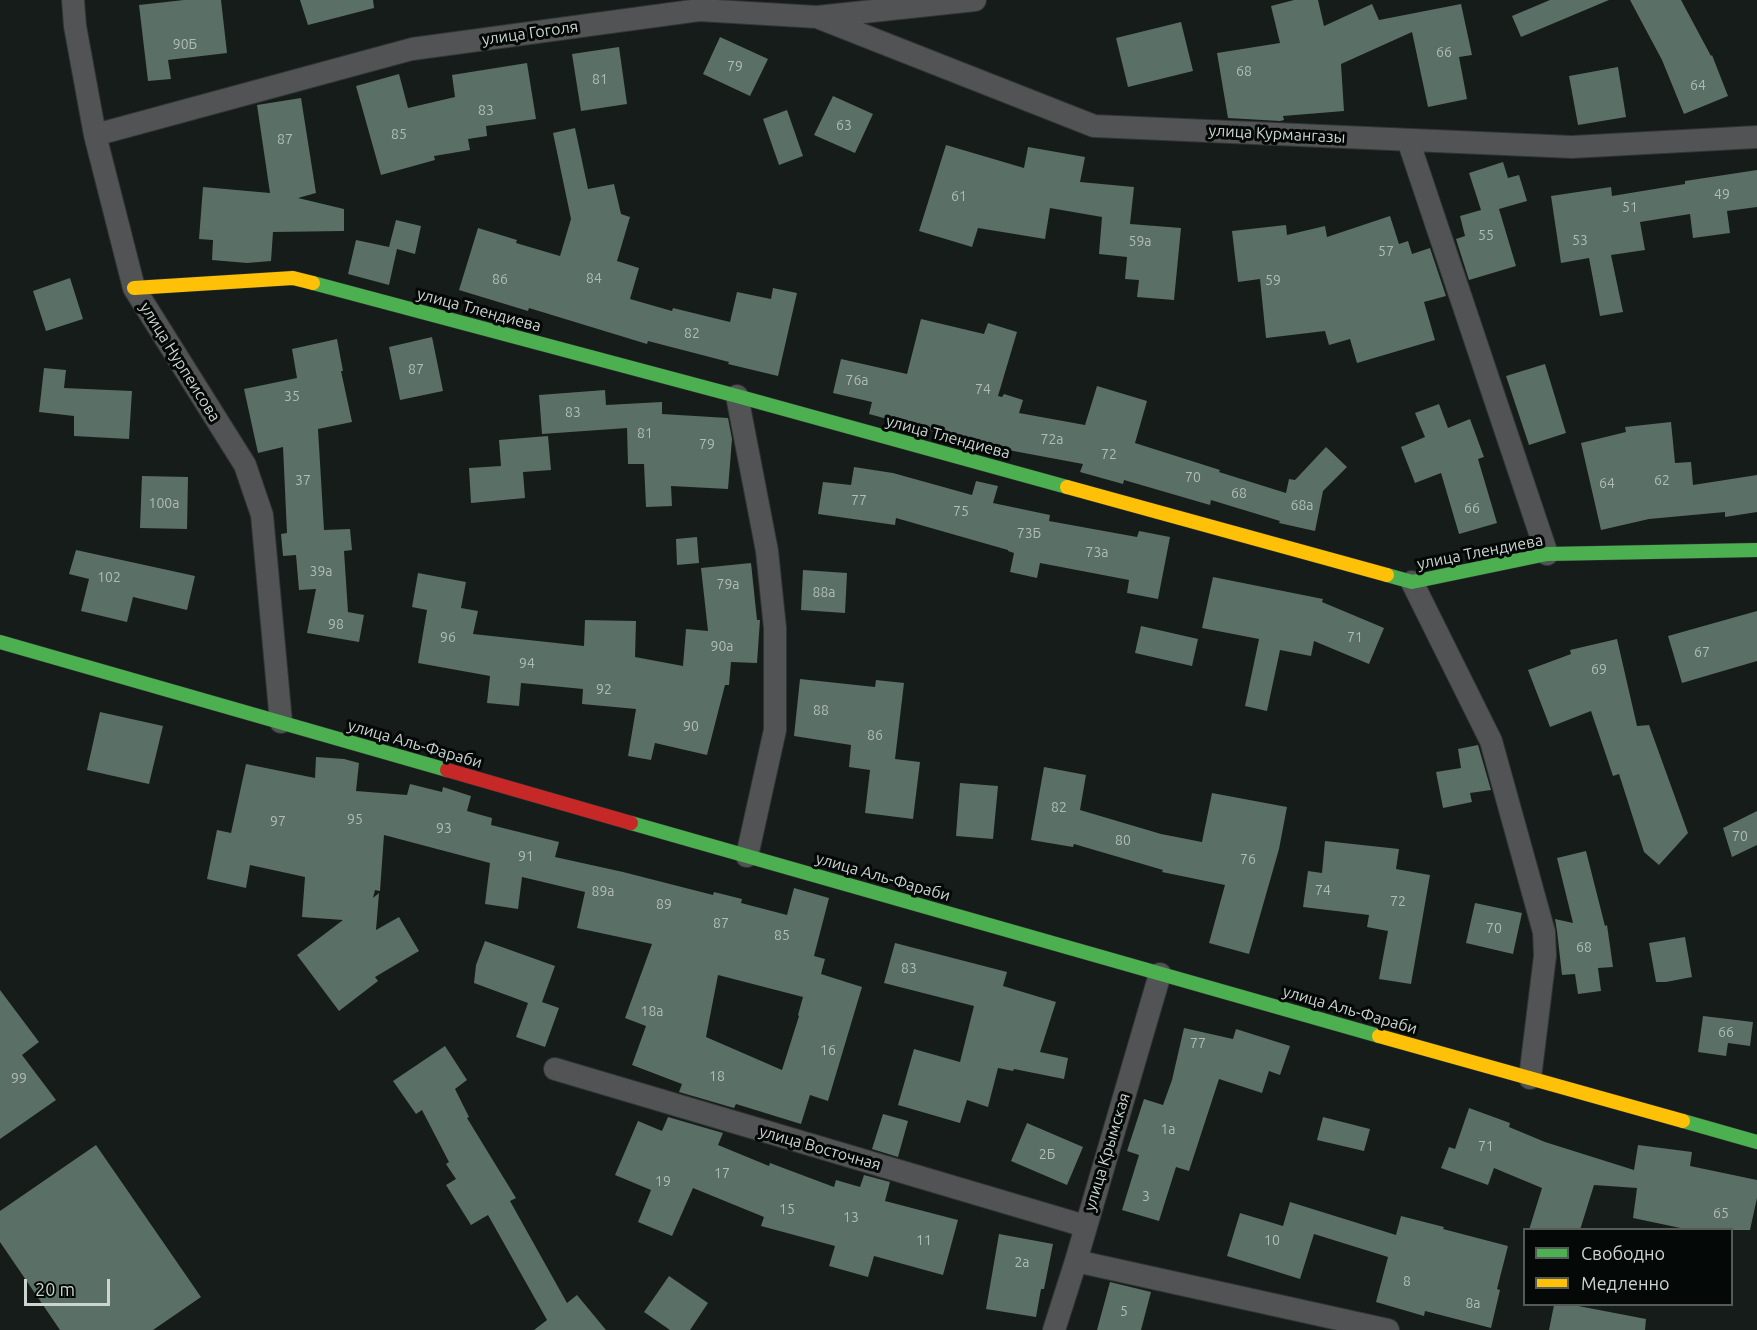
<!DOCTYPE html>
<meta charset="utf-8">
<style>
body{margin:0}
#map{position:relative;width:1757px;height:1330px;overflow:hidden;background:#161c19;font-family:Ubuntu,sans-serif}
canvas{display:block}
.legend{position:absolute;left:1523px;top:1228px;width:210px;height:78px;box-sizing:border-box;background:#040806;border:2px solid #545a57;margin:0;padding:8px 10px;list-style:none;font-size:18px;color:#ccd5d0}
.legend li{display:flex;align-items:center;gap:12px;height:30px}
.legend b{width:30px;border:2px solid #545a57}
.scale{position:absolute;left:24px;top:1279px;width:86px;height:27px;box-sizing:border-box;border:3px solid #ccd5d0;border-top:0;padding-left:8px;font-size:18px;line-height:21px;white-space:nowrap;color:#ccd5d0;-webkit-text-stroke:4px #040806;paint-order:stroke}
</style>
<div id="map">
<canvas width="1757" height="1330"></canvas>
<ul class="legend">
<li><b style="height:8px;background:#4caf50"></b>Свободно</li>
<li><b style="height:8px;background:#ffc107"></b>Медленно</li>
</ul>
<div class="scale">20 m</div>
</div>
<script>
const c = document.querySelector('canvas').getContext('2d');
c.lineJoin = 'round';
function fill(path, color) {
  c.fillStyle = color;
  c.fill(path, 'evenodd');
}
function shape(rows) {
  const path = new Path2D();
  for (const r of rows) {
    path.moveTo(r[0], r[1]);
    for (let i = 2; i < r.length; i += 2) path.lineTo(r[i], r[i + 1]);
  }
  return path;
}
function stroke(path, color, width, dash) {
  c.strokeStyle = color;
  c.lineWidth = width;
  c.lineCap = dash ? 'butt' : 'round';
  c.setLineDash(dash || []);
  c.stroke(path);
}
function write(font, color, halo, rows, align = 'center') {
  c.font = font + ' Ubuntu,sans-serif';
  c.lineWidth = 6;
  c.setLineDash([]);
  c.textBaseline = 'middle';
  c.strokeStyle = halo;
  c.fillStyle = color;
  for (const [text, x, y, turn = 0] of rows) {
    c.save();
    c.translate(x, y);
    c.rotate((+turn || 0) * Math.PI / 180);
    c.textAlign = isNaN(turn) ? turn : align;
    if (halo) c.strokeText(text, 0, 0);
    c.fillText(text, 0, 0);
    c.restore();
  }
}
fill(shape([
 [184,0,221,0,227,53,168,60,171,79,148,81,139,5],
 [300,0,373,0,374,8,308,25],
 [1294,0,1318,0,1324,26,1372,4,1379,20,1461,4,1472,55,1459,57,1467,99,1428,107,1412,32,1341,64,1344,111,1283,116,1284,120,1280,121,1228,118,1217,53,1280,43,1271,6],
 [1550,0,1609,0,1521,37,1512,16],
 [1630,0,1681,0,1711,56,1712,55,1728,96,1684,114,1662,60],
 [1181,22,1193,71,1128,87,1116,38],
 [720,37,768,59,750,96,703,74],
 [619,47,627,104,581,111,572,54],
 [527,63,536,119,486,126,487,136,468,139,470,150,434,156,435,160,381,175,356,86,399,74,408,108,455,97,452,75],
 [1618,67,1626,117,1578,125,1569,76],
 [833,96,873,114,855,153,814,135],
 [301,98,316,193,298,198,344,209,344,231,273,232,271,261,247,263,212,260,213,240,199,239,203,187,270,193,257,105],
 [787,110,803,156,779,165,763,119],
 [575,128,588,189,614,184,621,214,630,217,617,261,639,268,630,299,672,311,673,308,730,322,737,292,771,299,773,288,797,293,778,376,728,364,729,362,648,341,647,344,529,308,528,311,459,290,478,228,517,240,516,243,560,256,571,219,553,133],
 [946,145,1024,168,1028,147,1085,157,1080,182,1134,187,1130,224,1181,228,1174,300,1137,297,1139,280,1125,279,1127,257,1099,254,1102,217,1050,208,1045,239,978,228,972,247,919,231],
 [1503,162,1508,178,1519,175,1527,201,1499,209,1516,266,1469,280,1456,239,1465,236,1460,216,1481,210,1469,173],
 [1757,170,1757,207,1727,211,1730,233,1693,238,1690,214,1640,222,1645,250,1611,255,1623,312,1600,316,1589,258,1561,263,1551,196,1611,187,1612,196,1685,184,1685,181],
 [1390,216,1399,244,1408,241,1412,254,1430,248,1446,296,1424,302,1435,340,1357,363,1350,339,1329,345,1325,331,1266,338,1260,279,1238,282,1232,231,1286,225,1287,235,1325,226,1327,237],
 [396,220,421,226,415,254,397,249,389,285,348,274,356,240,389,247],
 [70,278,83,319,46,331,33,291],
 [921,319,984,334,988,323,1017,332,998,396,1002,397,1004,394,1023,400,1019,413,1085,425,1097,386,1147,401,1135,443,1220,470,1219,472,1286,493,1289,479,1295,480,1326,447,1347,467,1323,491,1315,531,1279,523,1280,521,1211,500,1210,505,1124,480,1123,484,1080,472,1083,464,1008,450,1008,452,869,414,872,402,833,393,841,359,907,374],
 [432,337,443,391,400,400,389,347],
 [337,339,343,371,341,371,352,422,318,429,324,530,350,529,352,550,344,551,348,612,364,615,359,642,307,633,316,589,299,590,296,555,283,556,281,534,287,533,283,447,258,453,244,389,297,378,292,349],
 [1545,364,1566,433,1529,445,1506,376],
 [44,368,66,370,64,388,132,391,129,439,74,436,74,416,39,412],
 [605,390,606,405,662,402,662,414,728,418,732,439,728,489,671,486,672,506,646,507,644,464,628,464,627,428,542,434,539,395],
 [1439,404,1448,428,1470,419,1484,457,1478,459,1497,523,1459,534,1441,473,1415,483,1401,447,1425,437,1415,413],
 [1671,422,1675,463,1691,462,1693,485,1757,475,1757,512,1725,517,1725,512,1649,519,1601,530,1581,443,1626,432,1625,427],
 [548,436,551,470,523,472,525,498,471,503,469,468,501,466,499,440],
 [854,467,893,473,972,495,976,481,998,486,993,503,1050,515,1049,521,1137,537,1139,531,1170,537,1158,599,1127,593,1129,580,1040,563,1037,578,1010,572,1014,553,1008,551,1008,550,896,518,895,525,818,514,823,482,851,485],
 [142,476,188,477,187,529,140,528],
 [697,537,699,563,677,565,676,539],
 [76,550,195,576,187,610,133,597,127,622,81,611,89,579,69,574],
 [751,563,757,620,760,620,757,663,731,662,729,685,725,685,707,755,655,743,651,760,628,756,636,709,582,704,583,689,521,683,519,706,487,703,490,676,418,663,427,610,412,607,418,573,466,582,461,608,478,611,473,634,584,646,585,620,636,621,635,657,683,666,686,629,708,631,701,568],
 [803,570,847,573,845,613,801,610],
 [1213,577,1323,599,1322,602,1384,628,1369,664,1314,641,1311,656,1280,650,1267,711,1245,706,1259,639,1202,628],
 [1757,611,1757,661,1682,683,1668,636],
 [1141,626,1198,639,1192,666,1135,653],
 [1617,639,1637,726,1649,725,1688,833,1659,865,1644,852,1619,774,1613,776,1591,711,1550,727,1528,670,1571,654,1570,650],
 [800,679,875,687,876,680,904,683,895,759,920,762,913,819,865,813,870,770,849,767,851,745,794,736],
 [100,712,163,726,149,784,87,770],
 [1478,745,1491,790,1470,793,1472,802,1443,808,1436,772,1461,768,1458,749],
 [316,757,344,759,359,763,356,791,407,795,410,784,442,792,443,787,471,796,467,811,492,818,491,825,559,842,555,857,623,872,713,895,714,892,742,899,741,903,787,915,794,888,829,898,814,956,825,959,821,974,862,987,828,1101,810,1095,801,1124,736,1104,734,1108,679,1092,682,1084,632,1065,646,1026,625,1018,652,944,577,928,585,892,522,877,518,909,485,904,490,863,384,835,380,891,375,890,373,898,379,893,376,930,399,917,419,951,375,977,378,981,339,1011,297,955,343,920,302,917,305,877,250,865,246,888,207,879,217,830,231,833,246,764,315,778],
 [718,975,803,997,798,1015,799,1016,782,1070,706,1037],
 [1044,767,1086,775,1080,810,1161,834,1202,842,1212,793,1287,807,1279,849,1249,954,1209,943,1225,885,1162,872,1163,870,1074,844,1073,847,1031,840],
 [960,783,998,786,993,839,956,836],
 [1757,811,1757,845,1732,857,1723,828],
 [1325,841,1399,849,1396,869,1430,875,1411,984,1379,979,1388,931,1367,927,1369,915,1303,907,1308,871,1322,873],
 [1586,851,1605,926,1607,925,1613,967,1598,968,1601,991,1578,994,1575,974,1562,975,1557,931,1555,919,1573,923,1557,858],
 [1475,903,1522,913,1513,954,1466,943],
 [1685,937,1692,977,1666,982,1656,982,1649,943],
 [485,941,555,966,542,1002,559,1008,545,1047,516,1037,528,1003,474,983,476,965],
 [895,943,1007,972,1003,986,1056,1002,1040,1052,1068,1058,1064,1079,1014,1069,1013,1071,998,1068,988,1107,967,1100,960,1123,898,1105,914,1049,960,1062,974,1006,884,983],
 [0,990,39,1042,22,1055,56,1100,0,1139],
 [1703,1016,1753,1022,1750,1046,1728,1043,1726,1056,1698,1052],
 [1184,1028,1233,1039,1236,1029,1290,1046,1280,1075,1269,1071,1262,1093,1219,1079,1189,1171,1176,1167,1159,1221,1122,1210,1139,1155,1127,1151,1144,1099,1163,1105,1172,1080],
 [445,1046,467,1080,455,1089,469,1117,467,1118,516,1198,510,1201,567,1303,577,1295,606,1330,534,1330,547,1320,488,1215,471,1225,446,1185,456,1179,446,1164,449,1162,422,1110,416,1114,393,1081],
 [1469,1108,1510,1123,1509,1127,1545,1142,1634,1170,1638,1145,1692,1152,1690,1166,1757,1180,1757,1198,1750,1230,1690,1230,1633,1218,1637,1188,1594,1185,1580,1230,1529,1230,1542,1188,1494,1168,1488,1185,1441,1168,1449,1147,1455,1149],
 [883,1114,908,1121,898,1157,872,1149],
 [668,1117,723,1133,718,1145,769,1166,770,1163,834,1187,836,1180,860,1187,864,1175,890,1182,885,1201,958,1220,943,1275,874,1256,868,1277,829,1266,835,1246,761,1226,764,1217,693,1188,672,1236,638,1222,651,1190,615,1175,638,1121,662,1131],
 [1323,1117,1370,1129,1364,1151,1317,1140],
 [1027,1123,1083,1147,1067,1185,1011,1161],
 [96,1145,201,1297,153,1330,60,1330,0,1242,0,1211],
 [1290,1202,1396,1235,1401,1216,1444,1227,1443,1229,1508,1246,1497,1289,1500,1290,1491,1328,1425,1311,1424,1316,1376,1302,1388,1257,1314,1234,1300,1279,1227,1256,1240,1213,1283,1226],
 [999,1234,1053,1244,1044,1289,1041,1289,1036,1317,986,1309],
 [669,1276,708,1303,690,1330,670,1330,644,1312],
 [1110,1282,1151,1292,1141,1330,1097,1330],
 [1554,1305,1573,1305,1646,1319,1645,1330,1549,1330]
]), '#5a6f65');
const street = shape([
 [73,0,75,26,95,135,134,288,245,465,262,515,281,722],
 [817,17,1094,126,1572,147,1757,137],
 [95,135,412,49,699,10,817,17,975,0],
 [1408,140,1547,554],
 [737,396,767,551,775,628,775,730,747,856],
 [1412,582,1491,741,1544,932,1545,956,1530,1078],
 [555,1069,1085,1226],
 [1076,1261,1388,1330],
 [1054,1330,1076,1261,1160,974]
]);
const fast = shape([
 [313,283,737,396,1067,487],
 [1387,575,1412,582,1547,554,1757,550],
 [0,642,447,770],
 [631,823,1379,1036],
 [1683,1121,1757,1142]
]);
const slow = shape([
 [134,288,293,278,313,283],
 [1067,487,1387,575],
 [1379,1036,1683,1121]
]);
const jam = shape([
 [447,770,631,823]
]);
stroke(street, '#303533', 24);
stroke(fast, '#303533', 15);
stroke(slow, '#303533', 15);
stroke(jam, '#303533', 15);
stroke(street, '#525354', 22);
stroke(fast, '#4caf50', 14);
stroke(slow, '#ffc107', 14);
stroke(jam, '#c62828', 14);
write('14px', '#b0bcb5', null, [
 ["90Б",185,44],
 ["66",1444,52],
 ["79",735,66],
 ["68",1244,71],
 ["81",600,79],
 ["64",1698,85],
 ["83",486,110],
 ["63",844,125],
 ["85",399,134],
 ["87",285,139],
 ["49",1722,194],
 ["61",959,196],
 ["51",1630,207],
 ["55",1486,235],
 ["53",1580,240],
 ["59а",1140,241],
 ["57",1386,251],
 ["84",594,278],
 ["86",500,279],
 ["59",1273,280],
 ["82",692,333],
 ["87",416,369],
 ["76а",857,380],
 ["74",983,389],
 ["35",292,396],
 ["83",573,412],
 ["81",645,433],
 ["72а",1052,439],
 ["79",707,444],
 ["72",1109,454],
 ["70",1193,477],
 ["37",303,480],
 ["62",1662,480],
 ["64",1607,483],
 ["68",1239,493],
 ["77",859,500],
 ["100а",164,503],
 ["68а",1302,505],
 ["66",1472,508],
 ["75",961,511],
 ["73Б",1029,533],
 ["73а",1097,552],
 ["39а",321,571],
 ["102",109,577],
 ["79а",728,584],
 ["88а",824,592],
 ["98",336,624],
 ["96",448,637],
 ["71",1355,637],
 ["90а",722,646],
 ["67",1702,652],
 ["94",527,663],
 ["69",1599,669],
 ["92",604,689],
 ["88",821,710],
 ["90",691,726],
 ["86",875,735],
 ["82",1059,807],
 ["95",355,819],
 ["97",278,821],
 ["93",444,828],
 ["70",1740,836],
 ["80",1123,840],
 ["91",526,856],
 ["76",1248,859],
 ["74",1323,890],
 ["89а",603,891],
 ["72",1398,901],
 ["89",664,904],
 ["87",721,923],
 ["70",1494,928],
 ["85",782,935],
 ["68",1584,947],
 ["83",909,968],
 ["18а",652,1011],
 ["66",1726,1032],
 ["77",1198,1043],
 ["16",828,1050],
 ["18",717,1076],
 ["99",19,1078],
 ["1а",1168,1129],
 ["71",1486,1146],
 ["2Б",1047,1154],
 ["17",722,1173],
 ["19",663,1181],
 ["3",1146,1196],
 ["15",787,1209],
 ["65",1721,1213],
 ["13",851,1217],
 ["11",924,1240],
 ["10",1272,1240],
 ["2а",1022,1262],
 ["8",1407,1281],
 ["8а",1473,1303],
 ["5",1124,1311]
]);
write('16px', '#ccd5d0', '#040806', [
 ["улица Гоголя",530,33,-8],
 ["улица Курмангазы",1277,134,3],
 ["улица Тлендиева",479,310,15],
 ["улица Нурпеисова",180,362,58],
 ["улица Тлендиева",948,437,15],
 ["улица Тлендиева",1480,552,-11],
 ["улица Аль-Фараби",415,744,16],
 ["улица Аль-Фараби",883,877,16],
 ["улица Аль-Фараби",1350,1010,16],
 ["улица Восточная",820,1148,16],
 ["улица Крымская",1107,1152,-73]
]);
</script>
